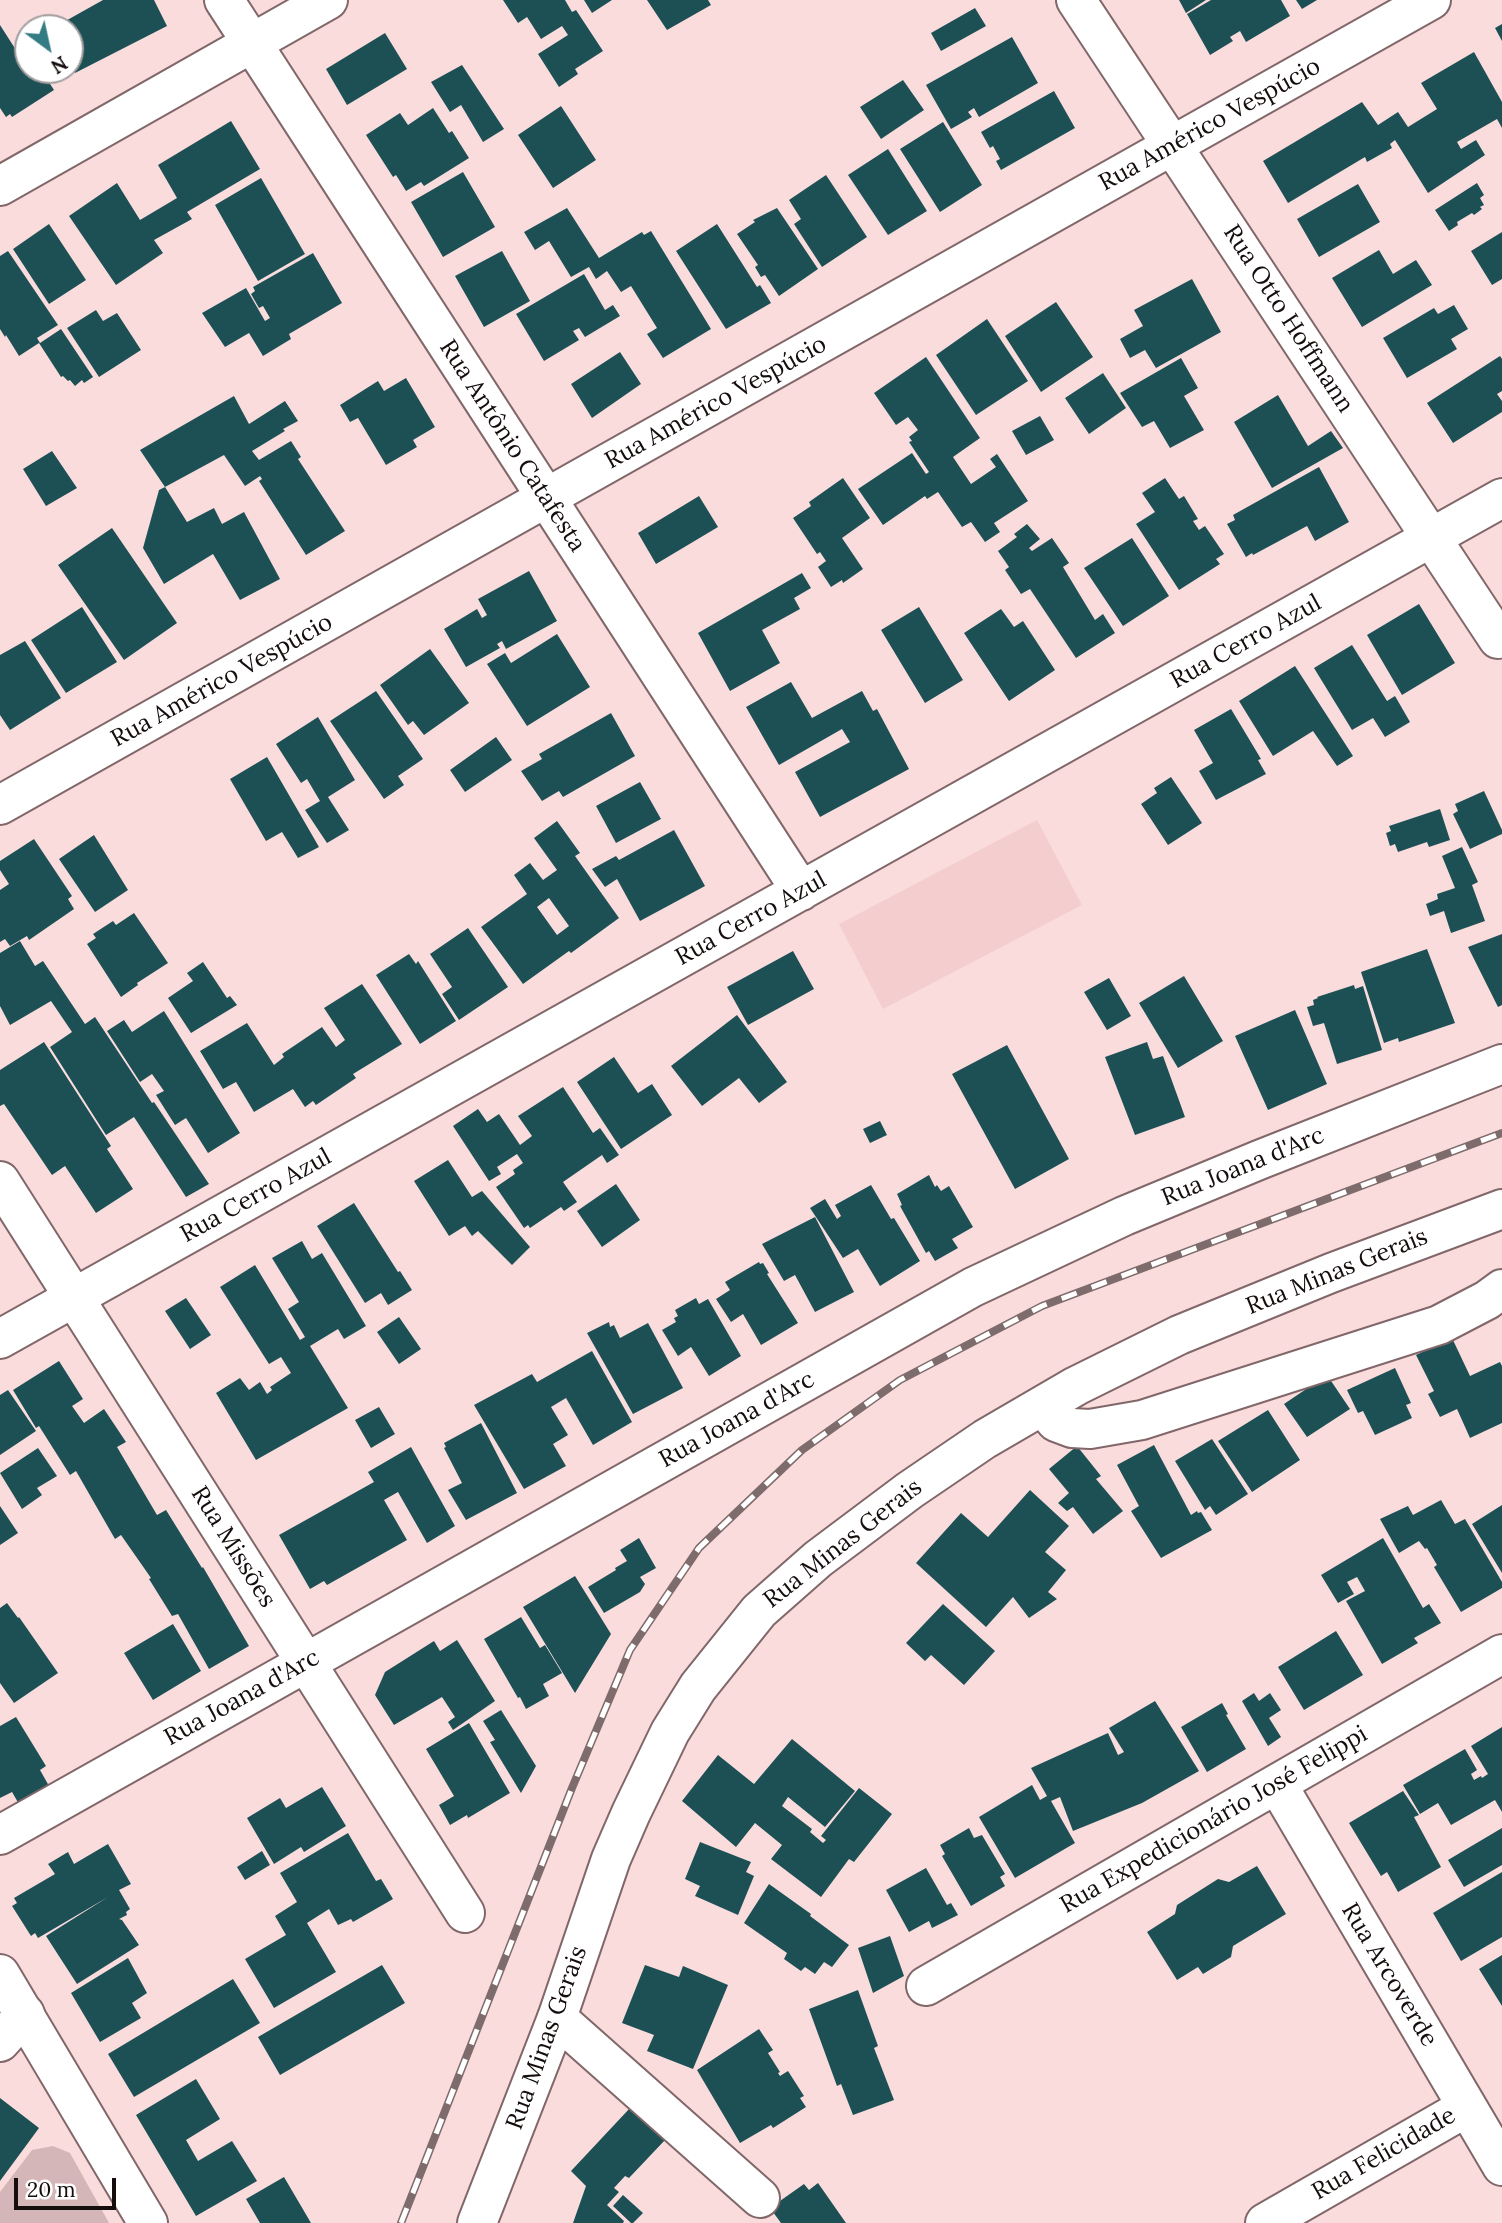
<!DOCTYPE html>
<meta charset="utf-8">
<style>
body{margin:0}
#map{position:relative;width:1502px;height:2223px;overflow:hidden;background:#fadcdd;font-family:Lora,serif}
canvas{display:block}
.north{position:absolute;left:14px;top:14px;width:70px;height:70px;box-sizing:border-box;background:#fff;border:2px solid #a19e9e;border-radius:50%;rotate:147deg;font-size:19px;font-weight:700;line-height:28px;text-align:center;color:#150c0c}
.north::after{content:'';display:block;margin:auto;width:24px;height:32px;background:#347c83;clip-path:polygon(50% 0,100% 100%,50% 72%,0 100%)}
.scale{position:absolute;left:14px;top:2178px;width:102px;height:32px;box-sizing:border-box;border:4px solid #150c0c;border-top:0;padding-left:9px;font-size:21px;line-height:24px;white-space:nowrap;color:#150c0c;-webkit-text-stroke:5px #fff;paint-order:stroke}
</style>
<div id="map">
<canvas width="1502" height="2223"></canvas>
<div class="north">N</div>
<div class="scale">20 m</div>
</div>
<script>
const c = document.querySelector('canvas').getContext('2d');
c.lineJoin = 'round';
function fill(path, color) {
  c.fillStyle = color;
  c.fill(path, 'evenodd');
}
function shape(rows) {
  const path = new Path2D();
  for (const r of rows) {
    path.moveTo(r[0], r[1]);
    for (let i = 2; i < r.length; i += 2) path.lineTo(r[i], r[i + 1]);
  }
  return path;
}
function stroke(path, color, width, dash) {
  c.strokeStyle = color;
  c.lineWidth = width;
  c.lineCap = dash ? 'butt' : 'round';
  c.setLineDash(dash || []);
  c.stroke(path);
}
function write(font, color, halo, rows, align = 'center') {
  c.font = font + ' Lora,serif';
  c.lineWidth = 7;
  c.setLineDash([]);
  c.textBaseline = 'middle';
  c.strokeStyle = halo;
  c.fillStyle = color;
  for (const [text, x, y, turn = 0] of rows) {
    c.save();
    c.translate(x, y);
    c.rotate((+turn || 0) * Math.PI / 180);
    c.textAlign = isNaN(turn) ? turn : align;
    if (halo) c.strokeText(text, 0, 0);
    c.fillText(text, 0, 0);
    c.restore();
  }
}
fill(shape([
 [1037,820,1082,905,883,1009,839,924]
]), '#f4cdcf');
fill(shape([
 [53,2146,70,2153,109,2223,0,2223,0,2192,32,2150]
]), '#d5b6b8');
fill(shape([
 [103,0,154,0,167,26,75,73,70,64,70,28,53,28],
 [503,0,565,0,572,12,576,10,603,51,575,69,578,74,559,87,538,54,568,35,562,26,541,39,527,17,518,23],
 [584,0,612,0,592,13],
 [647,0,708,0,711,5,667,30],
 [1179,0,1206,0,1186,13],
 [1211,0,1281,0,1290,16,1246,42,1240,31,1230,37,1233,41,1210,55,1187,14],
 [1296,0,1317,0,1302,9],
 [975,8,986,26,941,51,931,33],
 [1502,24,1502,41,1495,28],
 [0,25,16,50,24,44,28,50,28,70,41,70,54,90,12,117,10,114,6,117,0,108],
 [385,33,407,69,347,105,326,69],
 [1012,37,1038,83,979,117,974,108,968,112,972,117,951,129,926,85],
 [1474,52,1502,102,1502,128,1497,119,1457,142,1461,149,1476,140,1485,155,1428,193,1395,140,1390,144,1392,148,1367,162,1365,157,1288,203,1263,161,1362,102,1378,125,1398,112,1408,127,1437,109,1421,83],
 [462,65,504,129,483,142,461,105,450,112,431,82],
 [903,80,924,110,881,139,860,107],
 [1054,91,1075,128,1001,170,996,161,1000,159,993,146,990,148,981,132],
 [561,106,596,160,553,188,518,135],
 [433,108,449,133,452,131,469,158,424,186,421,182,406,191,396,175,393,177,366,135,400,113,408,125],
 [231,121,260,169,187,212,192,219,154,240,163,253,116,285,69,216,117,183,140,220,177,198,158,165],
 [943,122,982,185,940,212,900,149],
 [888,149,927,211,888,235,848,175],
 [463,172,495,227,443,257,411,202],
 [826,175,867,237,822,267,794,224,801,219,789,200],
 [261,178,305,254,258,281,215,205],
 [1477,183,1484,195,1480,198,1484,205,1480,207,1482,209,1474,215,1472,213,1457,222,1458,225,1449,231,1435,210],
 [1358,184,1380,222,1319,257,1297,219],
 [567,208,599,258,642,232,644,235,651,231,711,329,663,358,647,334,657,328,631,286,621,292,607,271,596,279,589,267,571,277,549,241,535,250,524,232],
 [777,208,818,269,779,296,765,275,761,277,755,267,758,265,737,234,755,222,753,220],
 [49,224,86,280,49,304,13,249],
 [717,224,757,287,760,285,771,303,726,329,676,251],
 [1502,232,1502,279,1492,285,1471,251],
 [1379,250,1393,274,1416,260,1432,285,1362,327,1332,278],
 [8,251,58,325,37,338,40,343,61,329,93,377,84,383,82,380,75,386,70,380,68,381,63,376,61,377,39,343,19,356,6,335,5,337,0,329,0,256],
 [502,251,530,301,484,327,455,276],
 [313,253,342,303,289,334,291,339,263,356,249,333,225,347,202,313,246,288,265,321,270,318,263,306,259,308,251,294,255,291,253,287],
 [584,274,605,310,613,305,620,316,585,337,579,328,573,331,579,340,544,361,516,314],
 [1192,279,1221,332,1156,368,1145,350,1130,358,1120,339,1143,326,1134,310],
 [1056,302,1093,357,1041,392,1005,336],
 [1454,305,1468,329,1451,339,1457,349,1407,378,1383,338,1434,308,1438,314],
 [96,310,103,321,117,313,141,350,99,377,67,328],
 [987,319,1028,381,976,415,936,355],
 [620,352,641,384,592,418,571,384],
 [1500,356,1502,359,1502,391,1497,394,1502,401,1502,412,1453,443,1427,403],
 [926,357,980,438,953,457,971,484,996,467,990,459,997,454,1028,501,994,523,1000,532,985,542,971,522,962,527,938,492,927,499,925,496,883,525,858,489,912,453,926,474,929,472,909,442,912,441,909,437,918,430,908,417,896,425,874,393],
 [1181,358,1198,388,1184,396,1204,430,1170,448,1154,421,1142,427,1120,393],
 [1103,373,1126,408,1089,434,1065,398],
 [406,378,435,427,413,440,417,447,386,465,358,418,350,422,340,405,378,381,384,391],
 [1278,395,1308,446,1331,431,1343,448,1272,488,1234,422],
 [234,396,249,424,285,401,298,421,283,429,285,431,252,451,259,460,291,441,301,457,298,459,345,531,306,555,259,481,262,479,260,476,245,486,224,455,165,487,187,522,214,508,222,524,244,512,280,579,240,600,213,554,164,584,143,548,159,490,165,487,140,450],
 [1040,416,1054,440,1026,455,1012,431],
 [52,451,77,488,46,506,23,469],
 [1319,467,1349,522,1315,541,1307,526,1253,555,1252,553,1246,557,1227,524,1235,520,1233,515],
 [843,478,870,518,842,538,863,569,843,583,842,580,831,587,818,567,826,561,820,552,817,554,793,518,811,506,809,502],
 [1165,478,1179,499,1184,496,1198,519,1193,521,1199,530,1205,526,1224,554,1216,559,1220,564,1179,590,1136,524,1155,512,1142,493],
 [699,496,718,527,656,564,638,533],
 [1027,524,1040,539,1029,548,1032,551,1052,538,1069,563,1063,567,1095,620,1103,614,1115,633,1076,658,1030,589,1021,594,1005,570,1009,567,998,551,1017,537,1014,534],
 [112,528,177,623,124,660,58,565],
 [1132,538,1169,596,1123,626,1084,568],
 [529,571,557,621,506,649,502,641,497,644,500,648,466,667,444,629,477,609,482,618,487,615,478,599],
 [802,573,811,588,794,598,800,609,762,630,780,663,730,691,698,633],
 [1419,604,1455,663,1402,695,1367,635],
 [82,607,117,662,66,693,31,640],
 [919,607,963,680,925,703,881,630],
 [1001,609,1014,627,1023,621,1055,670,1009,701,964,633],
 [557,634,590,687,527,726,487,664,505,653,511,663],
 [25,641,61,698,10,730,0,715,0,655],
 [1352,645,1387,701,1395,696,1410,722,1385,737,1373,718,1352,730,1314,668],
 [430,649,469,703,424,735,413,721,408,725,380,685],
 [1295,666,1353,756,1337,766,1313,731,1273,756,1239,701],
 [791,682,812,718,862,691,873,711,877,709,909,769,820,817,795,772,850,742,842,729,779,765,746,707],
 [376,691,423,759,398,776,404,785,384,799,330,721],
 [1231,709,1261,759,1258,760,1266,774,1216,800,1199,771,1213,763,1194,730],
 [611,713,635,756,563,797,559,791,542,801,521,771,542,759,539,754],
 [318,717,355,780,328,797,349,830,327,843,305,810,320,801,307,779,301,783,276,744],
 [496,737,512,760,465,792,450,770],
 [267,757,319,847,298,858,282,832,266,841,230,779],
 [1171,777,1202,823,1168,845,1141,804,1157,793,1154,788],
 [640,782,661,819,616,843,596,806],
 [1484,791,1502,830,1502,834,1470,849,1453,814,1458,811,1455,804],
 [1440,809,1450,840,1429,847,1427,842,1398,852,1395,844,1390,846,1386,833,1391,831,1389,826],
 [557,821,580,853,575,856,619,918,571,953,569,951,523,984,481,927,527,894,514,875,530,863,543,880,557,870,534,838],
 [549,898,569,926,557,935,537,907],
 [674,830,705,886,640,921,617,879,605,887,592,869,616,856,619,860],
 [94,835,128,890,95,912,59,859],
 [34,839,72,896,68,899,74,909,29,940,27,936,10,946,5,939,0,942,0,890,9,884,0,870,0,861],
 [1462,847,1478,882,1472,885,1485,921,1451,933,1444,911,1430,916,1426,904,1438,899,1437,894,1455,888,1442,856],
 [134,913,168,963,137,983,138,985,121,997,87,944,96,938,93,934,113,921,116,925],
 [468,928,508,987,459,1020,442,994,452,987,430,954],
 [1502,934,1502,1005,1498,1007,1468,947],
 [20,941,35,966,43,961,85,1024,95,1017,152,1103,154,1102,209,1184,186,1197,134,1117,106,1135,50,1047,72,1032,51,1001,10,1025,0,1006,0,953],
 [1427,949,1455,1023,1399,1042,1398,1038,1384,1043,1361,972],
 [793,951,814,989,748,1025,727,987],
 [409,954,416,964,418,961,456,1021,420,1044,376,975],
 [203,962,227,998,230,996,237,1005,191,1033,168,998,193,981,187,973],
 [1184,976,1223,1041,1178,1068,1139,1003],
 [1109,978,1131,1016,1107,1030,1084,992],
 [362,984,402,1044,353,1074,356,1078,316,1105,313,1101,305,1107,293,1089,254,1112,236,1082,223,1089,200,1051,247,1023,274,1065,284,1057,282,1054,322,1027,336,1047,345,1040,324,1008],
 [1354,985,1355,989,1363,986,1382,1050,1337,1064,1324,1023,1313,1026,1307,1007,1314,1005,1313,1000,1318,998,1317,997],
 [1295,1010,1327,1084,1268,1110,1235,1036],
 [164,1011,240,1133,208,1153,186,1118,175,1125,156,1095,164,1091,152,1074,140,1082,107,1031,124,1020,132,1032],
 [737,1015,787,1082,759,1103,739,1078,702,1106,671,1066],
 [44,1042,111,1146,107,1149,133,1189,96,1213,65,1166,52,1175,4,1104,0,1106,0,1070],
 [1147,1042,1153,1059,1163,1056,1185,1117,1135,1135,1105,1057],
 [1007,1045,1069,1159,1015,1189,952,1074],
 [614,1057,638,1093,652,1084,672,1115,621,1149,577,1082],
 [563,1087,593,1133,600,1128,619,1155,607,1163,602,1155,563,1182,577,1202,564,1211,561,1207,530,1228,528,1225,524,1228,496,1187,515,1174,513,1170,523,1163,517,1154,497,1167,501,1174,489,1181,453,1126,478,1109,487,1122,499,1114,520,1145,532,1136,518,1116],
 [880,1121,887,1135,870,1143,863,1129],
 [448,1160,472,1197,482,1191,530,1247,512,1265,478,1231,472,1236,465,1226,449,1236,414,1181],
 [929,1175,935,1187,937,1185,941,1191,949,1186,973,1227,952,1239,958,1248,935,1261,929,1251,926,1253,900,1206,902,1205,897,1194],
 [616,1184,640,1220,602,1247,577,1211],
 [871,1185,891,1219,894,1218,920,1261,880,1286,858,1249,843,1258,810,1208,825,1199,837,1219,841,1216,835,1205],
 [354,1203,398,1272,400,1271,412,1290,388,1305,381,1293,365,1303,317,1226],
 [815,1217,854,1292,815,1312,795,1275,784,1281,762,1244],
 [302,1241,312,1259,322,1253,366,1326,344,1339,338,1329,310,1346,348,1408,256,1460,216,1393,240,1378,249,1390,260,1382,267,1394,272,1390,270,1387,291,1373,281,1357,269,1364,220,1287,255,1265,300,1340,305,1337,288,1309,299,1302,272,1258],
 [759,1262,760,1264,763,1263,769,1273,767,1274,798,1323,761,1345,743,1314,731,1322,716,1299,730,1290,725,1282],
 [186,1298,211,1335,190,1349,165,1311],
 [696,1298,699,1304,708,1299,741,1356,709,1376,691,1347,678,1356,662,1330,676,1322,674,1318,678,1316,675,1310],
 [399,1317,421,1349,399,1364,377,1332],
 [609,1322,610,1327,614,1325,620,1338,648,1323,683,1388,633,1414,587,1333],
 [1452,1338,1470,1376,1500,1362,1502,1366,1502,1423,1470,1438,1457,1409,1440,1417,1428,1394,1434,1391,1416,1355],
 [592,1351,632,1422,593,1445,566,1398,551,1407,568,1435,553,1444,566,1466,524,1489,474,1405,532,1374,537,1382],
 [59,1361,83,1399,72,1406,84,1423,104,1409,126,1442,117,1447,157,1515,166,1510,202,1568,203,1567,249,1646,209,1669,178,1614,172,1616,149,1579,151,1578,121,1535,115,1539,76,1471,70,1475,39,1426,36,1428,13,1390],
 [1395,1368,1411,1403,1406,1405,1412,1418,1375,1435,1363,1411,1358,1413,1347,1390],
 [1327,1375,1350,1409,1307,1437,1284,1404],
 [8,1390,36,1431,0,1455,0,1395],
 [379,1407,395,1434,371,1448,355,1420],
 [1268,1410,1300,1460,1252,1492,1218,1441],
 [481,1423,517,1493,466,1520,448,1490,462,1483,444,1448,446,1447,444,1443],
 [1212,1439,1248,1494,1216,1515,1210,1506,1205,1510,1175,1461],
 [1154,1445,1191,1515,1197,1511,1198,1513,1201,1512,1212,1530,1161,1558,1131,1511,1139,1506,1117,1465],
 [1077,1446,1101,1476,1096,1479,1123,1511,1093,1534,1073,1507,1067,1511,1058,1503,1069,1493,1049,1469],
 [411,1447,455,1526,427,1543,398,1492,384,1500,407,1540,327,1585,324,1581,310,1589,279,1535,374,1482,368,1472],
 [38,1448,57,1476,37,1488,42,1495,22,1509,0,1473],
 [1030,1490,1069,1526,1045,1552,1066,1570,1048,1592,1057,1599,1029,1618,1013,1597,986,1627,916,1563,961,1513,988,1537],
 [1441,1500,1455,1524,1465,1519,1502,1582,1502,1588,1461,1612,1434,1567,1437,1565,1427,1548,1425,1549,1419,1541,1399,1553,1380,1519,1408,1506,1413,1515],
 [1502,1505,1502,1573,1472,1524],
 [0,1506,18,1533,0,1545],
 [639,1538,656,1568,640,1577,645,1584,640,1592,604,1613,588,1587,616,1570,615,1568,627,1561,620,1550],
 [1383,1538,1423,1608,1429,1604,1441,1623,1414,1638,1418,1643,1382,1664,1346,1601,1365,1591,1357,1577,1347,1582,1354,1594,1338,1603,1321,1575],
 [575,1576,611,1634,575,1693,523,1607],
 [7,1603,18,1618,19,1617,58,1673,14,1703,0,1683,0,1608],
 [943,1604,995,1651,964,1685,931,1655,925,1661,906,1643],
 [521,1617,540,1648,545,1645,562,1673,543,1684,549,1696,526,1709,520,1697,518,1698,484,1639],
 [173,1624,201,1671,153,1700,124,1653],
 [1336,1631,1363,1675,1304,1710,1278,1667],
 [457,1640,495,1701,453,1730,448,1722,455,1717,442,1697,394,1725,375,1695,385,1672,434,1641,440,1651],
 [1254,1693,1259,1701,1270,1693,1281,1710,1269,1718,1281,1737,1268,1746,1242,1701],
 [1155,1701,1199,1771,1142,1803,1073,1831,1060,1797,1051,1801,1075,1843,1015,1878,979,1817,1032,1785,1040,1800,1047,1796,1031,1768,1108,1733,1118,1755,1124,1752,1109,1728],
 [1222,1703,1228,1714,1226,1715,1246,1749,1207,1772,1181,1727],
 [501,1710,536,1766,521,1793,490,1742,495,1740,483,1721],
 [16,1717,46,1766,40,1770,49,1786,19,1804,12,1792,0,1798,0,1726],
 [469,1723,510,1793,468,1818,467,1815,450,1825,439,1805,454,1796,426,1749],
 [1502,1727,1502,1812,1495,1800,1451,1825,1438,1803,1420,1814,1403,1785,1465,1749,1477,1770,1471,1774,1474,1780,1481,1776,1482,1778,1488,1774,1471,1746],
 [792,1739,855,1791,825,1827,788,1797,782,1806,812,1829,810,1832,823,1843,826,1840,821,1836,859,1788,892,1814,854,1862,849,1859,821,1897,771,1859,782,1845,755,1823,736,1847,682,1801,718,1755,754,1784],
 [322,1787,346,1826,304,1852,301,1847,274,1864,247,1818,280,1798,286,1808],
 [1403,1791,1419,1815,1414,1817,1441,1867,1398,1892,1387,1872,1381,1876,1349,1823],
 [969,1828,974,1838,982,1835,1005,1874,1000,1877,1005,1886,971,1906,942,1856,945,1854,940,1845],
 [1502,1828,1502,1865,1464,1887,1448,1860],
 [348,1833,376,1881,381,1879,393,1899,353,1922,351,1919,338,1925,329,1909,307,1923,336,1972,274,2008,245,1959,286,1935,275,1916,297,1902,280,1873],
 [700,1842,751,1862,746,1872,754,1876,738,1915,695,1896,700,1886,685,1879],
 [108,1844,131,1884,119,1890,130,1909,126,1912,127,1915,119,1919,122,1920,139,1945,77,1984,46,1936,108,1897,38,1938,35,1933,31,1936,12,1906,17,1903,14,1898,55,1874,48,1864,68,1852,74,1864],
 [262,1851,270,1865,245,1880,237,1867],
 [1257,1866,1286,1914,1233,1946,1231,1957,1203,1974,1198,1967,1177,1980,1147,1932,1175,1914,1177,1905,1218,1879,1229,1882],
 [926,1868,947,1905,951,1903,958,1915,932,1928,929,1921,909,1932,886,1890],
 [1502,1872,1502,1937,1461,1961,1433,1913],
 [769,1884,811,1914,810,1916,849,1945,832,1967,824,1962,815,1974,805,1967,801,1971,784,1959,787,1953,744,1923],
 [890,1936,904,1976,873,1993,858,1948],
 [1502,1955,1502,2006,1479,1969],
 [128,1958,147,1993,132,2003,141,2018,100,2042,71,1993],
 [382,1965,405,2003,280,2075,258,2037],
 [645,1965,679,1977,683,1966,728,1985,693,2069,647,2051,654,2035,622,2023],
 [233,1979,260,2023,134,2097,108,2054],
 [858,1990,878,2046,874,2048,894,2100,853,2115,841,2084,837,2086,809,2009],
 [759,2029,773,2050,768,2053,780,2072,778,2073,780,2076,788,2071,804,2096,800,2098,806,2107,773,2128,771,2125,740,2143,697,2070],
 [196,2079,220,2119,186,2140,198,2161,232,2141,257,2181,196,2216,136,2115],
 [0,2098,39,2128,0,2181],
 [630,2108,665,2140,629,2178,625,2176,614,2188,619,2192,607,2205,624,2221,623,2223,573,2223,586,2186,571,2171],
 [284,2177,311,2223,260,2223,246,2199],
 [818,2183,846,2223,781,2223,770,2208,804,2184,809,2190],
 [623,2195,643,2213,633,2223,631,2223,613,2206]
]), '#1d5055');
const minor = shape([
 [224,0,801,891],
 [1076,0,1498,639],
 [0,186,328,0],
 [0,805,1431,0],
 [0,1181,465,1913],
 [0,1339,1502,498],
 [1043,1406,1056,1422,1072,1428,1090,1429,1142,1420,1439,1325,1487,1300,1502,1289],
 [1277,1784,1502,2166],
 [0,1835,973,1287,1124,1216,1259,1160,1502,1064],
 [926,1986,1502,1654],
 [557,2018,760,2198],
 [0,2042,25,2014],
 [1265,2223,1467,2107]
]);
const tertiary = shape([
 [0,1974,148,2223]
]);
const secondary = shape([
 [477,2223,557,2018,611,1859,631,1813,670,1732,698,1687,759,1611,818,1559,910,1490,985,1439,1076,1386,1179,1335,1331,1273,1502,1209]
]);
stroke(minor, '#816769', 42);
stroke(tertiary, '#816769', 42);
stroke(secondary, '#816769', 42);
stroke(minor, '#fff', 38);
stroke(tertiary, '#fff', 38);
stroke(secondary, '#fff', 38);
const rail = shape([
 [401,2223,572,1788,630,1650,699,1548,802,1450,900,1380,1042,1306,1502,1133]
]);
stroke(rail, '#7e6b6b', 8);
stroke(rail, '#fff', 5, [16]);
write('24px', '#150c0c', '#fff', [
 ["Rua Américo Vespúcio",1210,125,-29],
 ["Rua Otto Hoffmann",1288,319,57],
 ["Rua Américo Vespúcio",716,403,-29],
 ["Rua Antônio Catafesta",512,446,57],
 ["Rua Cerro Azul",1246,642,-29],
 ["Rua Américo Vespúcio",222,681,-29],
 ["Rua Cerro Azul",751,919,-29],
 ["Rua Joana d'Arc",1243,1167,-22],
 ["Rua Cerro Azul",256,1196,-29],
 ["Rua Minas Gerais",1337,1272,-22],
 ["Rua Joana d'Arc",737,1420,-29],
 ["Rua Minas Gerais",843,1544,-38],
 ["Rua Missões",233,1547,58],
 ["Rua Joana d'Arc",242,1698,-29],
 ["Rua Expedicionário José Felippi",1214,1820,-30],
 ["Rua Arcoverde",1389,1975,59],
 ["Rua Minas Gerais",547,2038,-70],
 ["Rua Felicidade",1384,2154,-30]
]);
</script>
